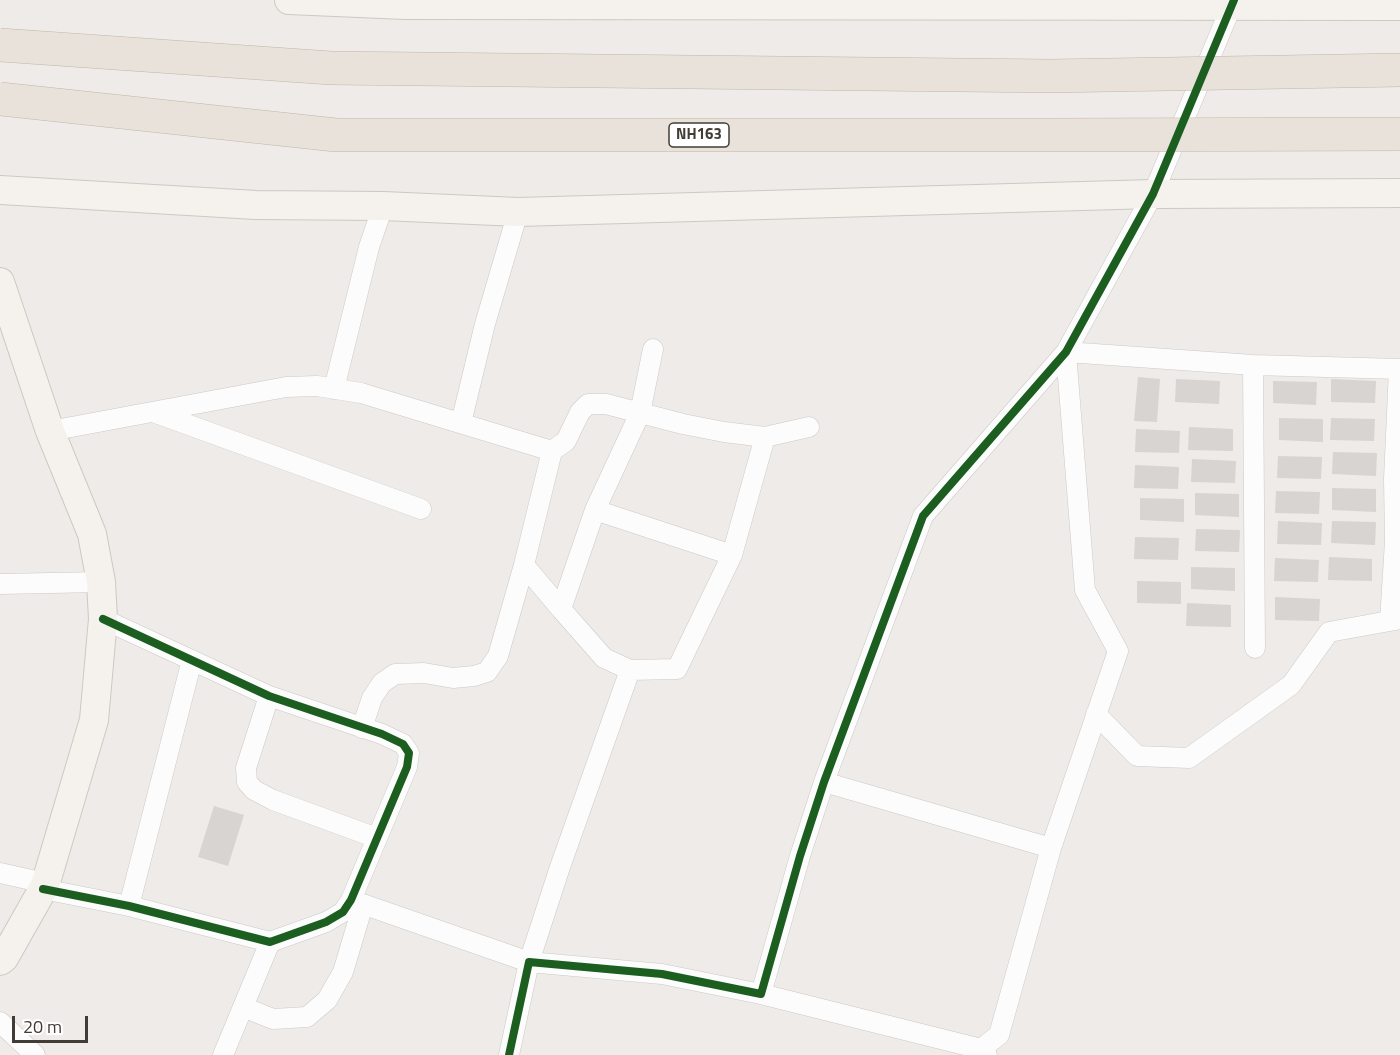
<!DOCTYPE html>
<style>
body{margin:0}
#map{position:relative;width:1400px;height:1055px;overflow:hidden;background:#eeebe8;font-family:"Titillium Web",sans-serif}
canvas{display:block}
.scale{position:absolute;left:12px;top:1016px;width:76px;height:27px;box-sizing:border-box;border:3px solid #423c36;border-top:0;padding-left:8px;font-size:18px;line-height:21px;white-space:nowrap;color:#423c36;-webkit-text-stroke:4px #fff;paint-order:stroke}
</style>
<div id="map">
<canvas width="1400" height="1055"></canvas>
<div class="scale">20 m</div>
</div>
<script>
const c = document.querySelector('canvas').getContext('2d');
c.lineJoin = 'round';
function fill(path, color) {
  c.fillStyle = color;
  c.fill(path, 'evenodd');
}
function shape(rows) {
  const path = new Path2D();
  for (const r of rows) {
    path.moveTo(r[0], r[1]);
    for (let i = 2; i < r.length; i += 2) path.lineTo(r[i], r[i + 1]);
  }
  return path;
}
function stroke(path, color, width, dash) {
  c.strokeStyle = color;
  c.lineWidth = width;
  c.lineCap = dash ? 'butt' : 'round';
  c.setLineDash(dash || []);
  c.stroke(path);
}
function write(font, color, halo, rows, align = 'center') {
  c.font = font + ' "Titillium Web",sans-serif';
  c.lineWidth = 4.5;
  c.setLineDash([]);
  c.textBaseline = 'middle';
  c.strokeStyle = halo;
  c.fillStyle = color;
  for (const [text, x, y, turn = 0] of rows) {
    c.save();
    c.translate(x, y);
    c.rotate((+turn || 0) * Math.PI / 180);
    c.textAlign = isNaN(turn) ? turn : align;
    if (halo) c.strokeText(text, 0, 0);
    c.fillText(text, 0, 0);
    c.restore();
  }
}
fill(shape([
 [1138,377,1160,379,1157,422,1134,421],
 [1176,379,1220,381,1219,404,1175,402],
 [1331,379,1376,381,1375,403,1331,402],
 [1273,381,1317,382,1316,405,1273,403],
 [1279,418,1323,419,1323,442,1279,440],
 [1331,418,1375,419,1374,441,1330,440],
 [1189,427,1233,429,1233,451,1188,450],
 [1136,429,1180,431,1179,453,1135,452],
 [1333,452,1377,453,1376,476,1332,474],
 [1278,456,1322,457,1321,479,1277,478],
 [1192,459,1236,461,1235,483,1191,482],
 [1135,465,1179,467,1178,489,1134,488],
 [1332,488,1376,489,1376,512,1332,510],
 [1276,491,1320,492,1319,514,1275,513],
 [1195,493,1239,494,1239,517,1195,515],
 [1140,498,1184,499,1184,522,1140,520],
 [1278,521,1322,523,1321,545,1277,544],
 [1332,521,1376,522,1375,545,1331,543],
 [1196,529,1240,530,1239,552,1195,551],
 [1135,537,1179,538,1178,560,1134,559],
 [1329,557,1372,559,1372,581,1328,580],
 [1275,558,1319,560,1318,582,1274,581],
 [1191,567,1235,568,1235,591,1191,589],
 [1137,581,1181,582,1181,604,1137,603],
 [1275,597,1320,599,1319,621,1275,620],
 [1187,603,1231,605,1231,627,1186,626],
 [214,806,244,815,228,866,198,857]
]), '#d8d4d1');
const street = shape([
 [653,349,640,413,595,510,561,609,604,658,630,670,677,669,732,555,765,437],
 [1066,352,1253,365,1400,369],
 [1253,365,1255,648],
 [334,389,369,247,383,206],
 [153,412,421,509],
 [461,423,485,324,518,212],
 [50,431,286,387,317,386,361,393,552,451,566,441,580,412,588,404,606,404,683,424,724,432,765,437,809,427],
 [595,510,732,555],
 [524,565,561,609],
 [0,584,101,582],
 [1390,621,1395,541,1394,479,1399,369],
 [269,696,246,768,247,782,254,790,273,800,377,838],
 [1096,714,1137,756,1189,758,1291,685,1329,632,1400,619],
 [362,728,372,698,382,683,395,674,424,673,453,678,474,676,487,672,498,656,524,565,552,451],
 [824,782,1051,848],
 [0,873,45,883],
 [43,889,129,906,270,942,326,922,343,912,351,900,407,767,409,753,403,744,382,734,269,696,103,619],
 [351,900,529,962,560,867,630,670],
 [129,906,192,660],
 [761,994,981,1049,987,1055],
 [243,1007,273,1019,307,1017,327,1000,343,972,363,905],
 [0,1022,35,1055],
 [981,1049,999,1035,1051,848,1118,651,1085,590,1066,352],
 [223,1055,270,942],
 [509,1055,529,962,662,974,761,994,800,856,824,782,923,516,1066,352,1153,194,1234,0]
]);
const secondary = shape([
 [289,0,405,5,1400,6],
 [0,190,256,205,383,206,518,212,1153,194,1400,193],
 [0,282,50,431,92,534,101,582,103,619,94,720,46,882,43,889,4,958,0,961]
]);
stroke(street, '#ccc9c6', 21);
stroke(secondary, '#cec8c1', 30);
stroke(street, '#fcfcfc', 20);
stroke(secondary, '#f5f2ee', 28);
const highwayBridge = shape([
 [0,45,331,68,1051,76,1400,70],
 [0,99,336,135,1050,135,1400,134]
]);
stroke(highwayBridge, '#c3b5a7', 34, []);
stroke(highwayBridge, '#e9e2da', 33);
stroke(shape([
 [43,889,129,906,270,942,326,922,343,912,351,900,407,767,409,753,403,744,382,734,269,696,103,619],
 [509,1055,529,962,662,974,761,994,800,856,824,782,923,516,1066,352,1153,194,1234,0]
]), '#1b5e20', 8);
for (const [x, y, w] of [
 [699,135,60]
]) {
  const box = new Path2D();
  box.roundRect(x - w / 2, y - 12, w, 24, 4.5);
  c.fillStyle = '#fff';
  c.fill(box);
  stroke(box, '#423c36', 1.5);
}
write('bold 15px', '#423c36', null, [
 ["NH163",699,135]
]);
</script>
